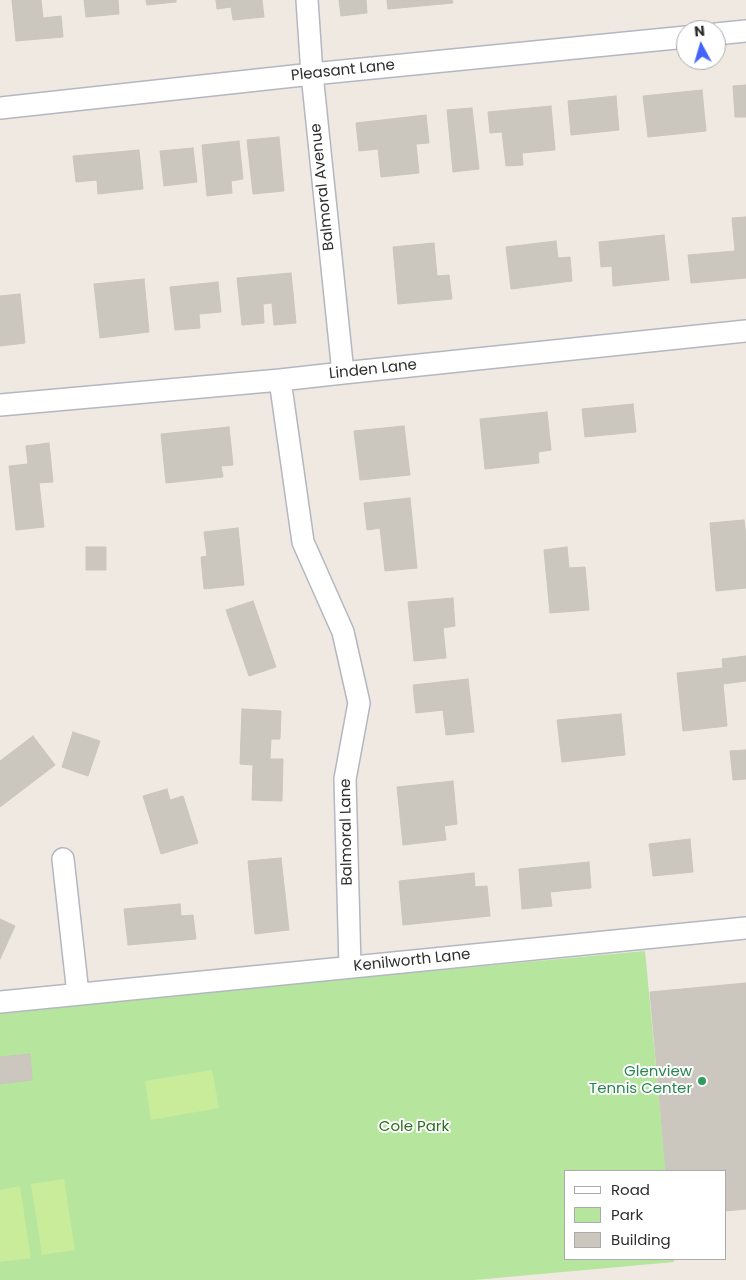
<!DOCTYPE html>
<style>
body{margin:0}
#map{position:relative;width:746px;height:1280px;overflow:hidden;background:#efe9e1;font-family:Poppins,sans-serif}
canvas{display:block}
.legend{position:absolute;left:564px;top:1170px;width:162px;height:90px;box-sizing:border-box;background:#fff;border:1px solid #ababab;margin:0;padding:6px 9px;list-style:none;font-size:15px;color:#2e2e2e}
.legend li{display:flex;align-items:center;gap:10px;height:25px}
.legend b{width:25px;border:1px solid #ababab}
.north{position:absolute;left:676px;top:20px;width:50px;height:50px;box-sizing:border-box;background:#fff;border:1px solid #ababab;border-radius:50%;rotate:354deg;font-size:14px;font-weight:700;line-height:20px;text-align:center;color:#2e2e2e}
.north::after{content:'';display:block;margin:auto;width:18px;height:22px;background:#4264fb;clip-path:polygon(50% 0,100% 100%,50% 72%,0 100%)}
</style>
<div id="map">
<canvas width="746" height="1280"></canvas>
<ul class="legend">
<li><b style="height:6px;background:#fff"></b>Road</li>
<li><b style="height:14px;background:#b6e59e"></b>Park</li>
<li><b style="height:14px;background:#cbc7bf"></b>Building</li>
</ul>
<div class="north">N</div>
</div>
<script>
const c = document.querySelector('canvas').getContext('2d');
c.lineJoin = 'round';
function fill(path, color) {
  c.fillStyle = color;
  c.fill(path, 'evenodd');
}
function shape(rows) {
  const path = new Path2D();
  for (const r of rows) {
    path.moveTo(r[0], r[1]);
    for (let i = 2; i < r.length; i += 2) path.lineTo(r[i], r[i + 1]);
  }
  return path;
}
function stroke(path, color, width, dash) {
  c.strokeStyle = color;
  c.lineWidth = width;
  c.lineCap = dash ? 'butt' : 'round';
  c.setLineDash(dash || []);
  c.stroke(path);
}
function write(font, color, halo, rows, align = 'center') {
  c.font = font + ' Poppins,sans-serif';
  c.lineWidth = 4;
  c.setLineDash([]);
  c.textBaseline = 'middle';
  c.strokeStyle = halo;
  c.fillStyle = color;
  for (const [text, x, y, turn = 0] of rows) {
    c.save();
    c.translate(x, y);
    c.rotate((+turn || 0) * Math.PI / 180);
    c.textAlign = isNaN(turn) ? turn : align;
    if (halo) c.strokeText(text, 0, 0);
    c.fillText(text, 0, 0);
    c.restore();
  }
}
fill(shape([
 [645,951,666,1171,565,1171,565,1259,674,1259,674,1262,474,1280,0,1280,0,1011]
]), '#b6e59e');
fill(shape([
 [212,1070,219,1108,151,1120,145,1081],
 [64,1179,75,1250,42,1255,31,1184],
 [20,1186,31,1258,0,1262,0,1190]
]), '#c9ec9a');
const building = shape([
 [12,0,41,0,43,18,61,16,63,37,16,41,12,0],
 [84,0,118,0,119,14,86,17,84,0],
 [146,0,176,0,176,2,147,5,146,0],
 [216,0,262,0,264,17,233,20,231,7,217,9,216,0],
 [339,0,366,0,367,13,341,16,339,0],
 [387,0,452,0,453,3,388,9,387,0],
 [746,85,746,117,735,117,733,86,746,85],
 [702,90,706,131,648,137,643,96,702,90],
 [616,96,619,130,571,135,568,101,616,96],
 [551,106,555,150,522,153,523,165,506,166,502,132,490,133,488,112,551,106],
 [472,108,479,169,453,172,447,110,472,108],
 [426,115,429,143,416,144,419,173,381,177,378,149,359,151,356,123,426,115],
 [279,137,284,191,253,194,247,140,279,137],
 [239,141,243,179,231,181,232,193,207,196,202,145,239,141],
 [193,148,197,182,164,186,160,151,193,148],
 [139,150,143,189,98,194,97,180,76,182,73,156,139,150],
 [746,217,746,278,691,283,688,255,735,251,732,218,746,217],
 [664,235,669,280,613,286,612,266,601,267,599,242,664,235],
 [556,241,558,258,570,257,572,281,511,289,506,247,556,241],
 [434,243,437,276,449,275,452,299,398,304,393,247,434,243],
 [291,273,296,323,274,325,272,303,263,304,264,323,242,325,237,278,291,273],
 [144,279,149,332,100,338,94,284,144,279],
 [218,282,221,312,199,314,200,328,175,330,170,287,218,282],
 [20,294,25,343,0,346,0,296,20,294],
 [633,404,636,432,585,437,582,409,633,404],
 [547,412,551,450,538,452,539,463,485,469,480,419,547,412],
 [404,426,410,475,360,480,354,431,404,426],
 [229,427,233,465,221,466,223,477,166,483,161,434,229,427],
 [49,443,53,482,39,483,44,527,16,530,9,466,28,464,26,446,49,443],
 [410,498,417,568,385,571,380,528,367,530,364,503,410,498],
 [744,520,746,537,746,588,716,591,710,523,744,520],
 [238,528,244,585,204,589,201,557,207,556,204,532,238,528],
 [86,547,106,547,106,570,86,570,86,547],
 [567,547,569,568,585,567,589,610,550,613,544,550,567,547],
 [453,598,455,626,443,628,446,658,414,661,408,602,453,598],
 [253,601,276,667,249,676,226,610,253,601],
 [746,656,746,681,723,684,727,726,683,731,677,673,723,668,722,659,746,656],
 [468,679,474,732,446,735,443,710,416,713,413,685,468,679],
 [242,709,281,711,280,739,271,739,270,759,283,759,282,801,252,800,253,765,240,764,242,709],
 [621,714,625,755,562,762,557,720,621,714],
 [73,732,100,741,88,776,62,767,73,732],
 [33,736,55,765,0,807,0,761,33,736],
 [746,750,746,779,733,780,730,751,746,750],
 [453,781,457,824,444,826,446,840,403,845,397,787,453,781],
 [167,789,170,800,183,796,198,843,161,854,143,796,167,789],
 [690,839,693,872,653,876,649,844,690,839],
 [281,858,289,930,255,934,248,861,281,858],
 [589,862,591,888,550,892,552,906,522,909,519,869,589,862],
 [474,873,475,887,487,886,490,916,403,925,399,881,474,873],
 [180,904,181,916,193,915,196,939,128,945,124,909,180,904],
 [0,919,15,926,0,959,0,919],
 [746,983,746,1209,725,1211,725,1171,666,1171,650,992,746,983],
 [30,1054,32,1080,0,1084,0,1057,30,1054]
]);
fill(building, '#cbc7bf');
stroke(building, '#cbc5ba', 1);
const minor = shape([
 [307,0,312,74,343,373],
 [716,34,746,31],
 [0,108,312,74,686,37],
 [280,380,303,542,343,632,359,703,345,779,350,967],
 [0,405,280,380,343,373,746,331],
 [63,859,78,994],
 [0,1002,746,928]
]);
stroke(minor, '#b4b7c1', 24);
stroke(minor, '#fff', 21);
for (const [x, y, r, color] of [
 [702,1081,5,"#2e9e5b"]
]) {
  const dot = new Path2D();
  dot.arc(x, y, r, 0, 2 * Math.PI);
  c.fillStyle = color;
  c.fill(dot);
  stroke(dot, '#fff', 2);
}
write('15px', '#2e2e2e', '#fff', [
 ["Pleasant Lane",343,71,-6],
 ["Balmoral Avenue",323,187,-96],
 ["Linden Lane",373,370,-6],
 ["Balmoral Lane",347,832,-91],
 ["Kenilworth Lane",412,961,-6]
]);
write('15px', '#27864d', '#fff', [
 ["Glenview",692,1072],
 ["Tennis Center",692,1089]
], 'right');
write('15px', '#2c6e1b', '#fff', [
 ["Cole Park",414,1127]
]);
</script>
